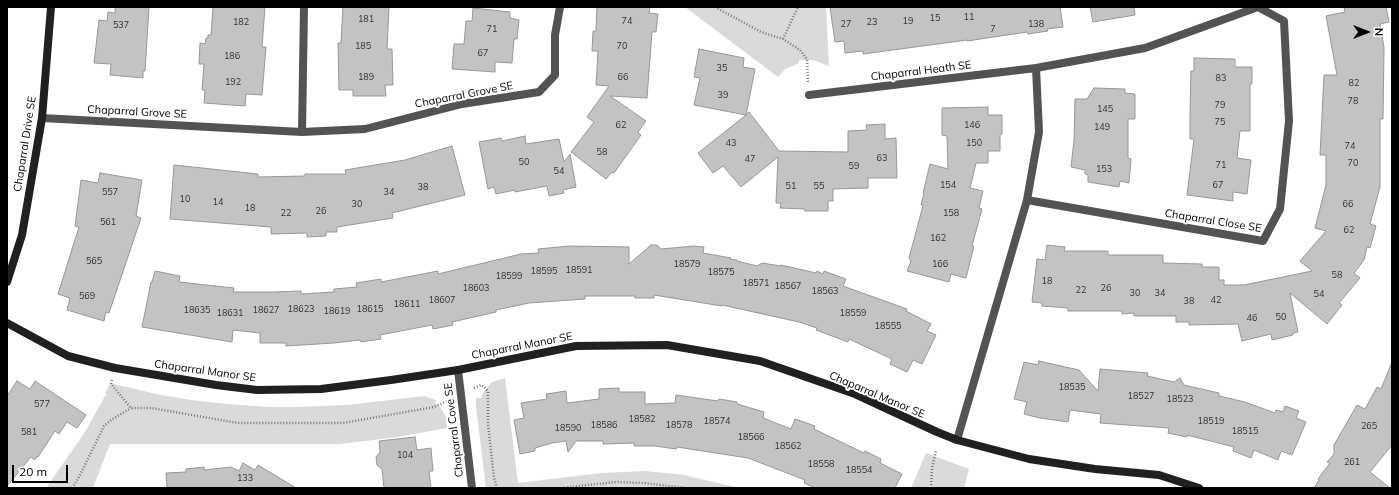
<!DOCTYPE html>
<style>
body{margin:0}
#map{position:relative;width:1399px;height:495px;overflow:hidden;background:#fff;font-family:Mulish,sans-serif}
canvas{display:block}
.frame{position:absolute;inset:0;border:8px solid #000;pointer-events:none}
.north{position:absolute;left:1347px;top:12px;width:40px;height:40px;-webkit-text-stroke:3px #fff;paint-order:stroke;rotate:90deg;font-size:11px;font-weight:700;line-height:16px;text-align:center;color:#000}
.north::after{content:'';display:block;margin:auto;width:14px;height:18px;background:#000;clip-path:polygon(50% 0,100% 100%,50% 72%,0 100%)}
.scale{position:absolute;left:12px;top:465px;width:56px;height:18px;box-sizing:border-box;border:2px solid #000;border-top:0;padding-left:5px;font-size:12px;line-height:14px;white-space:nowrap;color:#000;-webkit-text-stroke:3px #fff;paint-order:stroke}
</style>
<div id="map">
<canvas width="1399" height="495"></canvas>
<div class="frame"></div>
<div class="north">N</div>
<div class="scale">20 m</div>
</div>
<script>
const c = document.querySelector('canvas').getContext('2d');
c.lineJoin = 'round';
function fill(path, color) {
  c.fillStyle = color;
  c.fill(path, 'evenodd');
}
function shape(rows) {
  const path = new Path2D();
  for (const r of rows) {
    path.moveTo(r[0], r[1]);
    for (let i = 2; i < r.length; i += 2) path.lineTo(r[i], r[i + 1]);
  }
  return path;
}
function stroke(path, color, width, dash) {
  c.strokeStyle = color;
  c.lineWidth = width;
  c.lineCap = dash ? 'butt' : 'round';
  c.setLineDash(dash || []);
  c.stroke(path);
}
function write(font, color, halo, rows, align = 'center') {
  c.font = font + ' Mulish,sans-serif';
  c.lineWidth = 4;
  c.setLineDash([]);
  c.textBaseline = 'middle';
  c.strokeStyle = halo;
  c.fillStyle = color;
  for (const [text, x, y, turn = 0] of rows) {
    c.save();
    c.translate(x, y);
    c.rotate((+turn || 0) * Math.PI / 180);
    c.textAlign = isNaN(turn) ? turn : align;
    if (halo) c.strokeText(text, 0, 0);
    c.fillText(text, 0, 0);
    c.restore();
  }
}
fill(shape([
 [685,7,826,7,829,66,813,60,799,60,799,63,785,69,778,77],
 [505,378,518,483,601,473,646,471,684,475,739,488,486,488,476,407,476,398,481,398,484,391,492,382],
 [110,383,156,394,191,400,227,404,269,407,294,407,347,405,424,396,436,400,435,403,441,408,446,417,447,428,398,437,340,444,110,444,93,488,46,488,85,432,105,396,106,396,107,395,105,394],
 [926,453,969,469,964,488,911,488]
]), '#dadada');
const building = shape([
 [115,7,149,7,145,71,143,71,143,78,110,75,111,64,94,63,99,20,107,21,108,12,115,13,115,7],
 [213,7,265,7,262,47,266,47,262,95,246,94,245,106,204,103,205,90,202,90,204,64,199,64,200,43,205,44,206,38,208,38,208,35,211,35,213,7],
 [343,7,389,7,387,49,392,49,393,85,385,85,386,96,353,96,353,90,339,90,338,43,341,43,343,7],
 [597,7,650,7,649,13,658,14,656,32,652,32,647,98,610,96,646,121,638,132,641,135,614,173,612,172,606,179,571,152,594,122,587,117,609,86,596,85,598,51,592,51,593,31,596,31,597,7],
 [830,7,1060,7,1063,27,1047,29,1048,31,1028,34,1027,32,967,41,967,40,863,54,863,51,845,53,844,41,835,42,830,7],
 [1090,7,1134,7,1135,15,1093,22,1090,7],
 [1344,7,1386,7,1389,22,1380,24,1384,47,1383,119,1380,119,1380,187,1370,224,1376,226,1370,248,1367,247,1364,260,1354,273,1360,278,1339,303,1342,305,1327,324,1290,293,1298,332,1293,333,1293,335,1272,340,1271,334,1242,341,1238,324,1189,325,1189,322,1176,322,1176,316,1134,316,1134,313,1122,314,1122,311,1068,311,1068,308,1042,306,1042,303,1032,302,1037,259,1045,260,1047,245,1065,247,1064,251,1108,251,1108,255,1163,255,1163,263,1202,264,1202,267,1219,267,1219,280,1224,280,1224,285,1244,285,1312,271,1300,261,1326,231,1315,228,1326,185,1326,155,1320,155,1324,75,1337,75,1326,16,1345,12,1344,7],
 [473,8,510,12,510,18,519,20,517,39,514,39,512,63,495,62,495,72,452,69,454,44,464,44,466,21,472,21,473,8],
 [699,49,744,58,743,67,755,69,746,115,749,112,779,151,848,152,848,131,867,130,866,125,885,124,885,139,896,138,897,178,868,178,868,188,833,189,833,201,828,201,828,211,805,211,804,209,780,208,781,203,776,203,778,157,741,187,723,166,713,173,698,153,746,115,694,105,700,78,694,77,699,49],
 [1194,58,1235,59,1235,67,1252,67,1252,84,1250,84,1250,131,1240,131,1237,158,1251,160,1247,194,1233,192,1233,201,1187,195,1194,139,1190,139,1190,113,1191,71,1194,71,1194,58],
 [1094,88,1125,89,1125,93,1135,94,1135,119,1128,119,1128,158,1131,159,1129,183,1120,181,1119,187,1088,182,1088,175,1085,174,1085,170,1071,167,1074,140,1075,99,1087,99,1094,88],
 [988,107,988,115,1002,115,1002,134,1000,135,1000,151,988,151,988,163,976,163,970,188,983,191,979,208,982,209,972,246,974,246,966,278,951,274,949,282,907,271,911,261,909,258,920,217,923,205,921,205,924,193,923,193,930,164,948,169,947,136,942,135,942,108,988,107],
 [525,136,526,144,559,139,564,162,570,154,576,187,563,190,564,193,549,196,547,186,515,192,515,190,496,194,494,187,488,189,479,142,501,138,502,141,525,136],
 [452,146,465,195,392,213,393,218,337,227,337,232,326,232,326,236,307,237,307,233,271,234,271,227,170,219,174,165,258,174,258,177,305,176,305,174,346,174,345,170,405,160,452,146],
 [100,173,142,180,136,216,141,218,109,313,106,312,104,321,67,310,70,298,58,294,79,227,75,226,81,180,98,183,100,173],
 [651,245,657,245,661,249,694,246,704,247,703,253,731,258,730,259,737,260,737,261,757,266,762,263,781,266,781,265,816,273,817,271,823,274,824,271,846,279,843,286,907,309,906,311,931,324,927,331,936,335,922,364,913,360,907,372,890,364,892,359,849,339,848,342,816,330,817,328,799,322,722,305,722,306,654,295,654,298,635,298,635,296,585,296,585,299,529,303,496,310,496,312,452,322,453,325,433,329,432,325,380,335,381,339,361,342,360,340,334,343,286,346,286,343,260,343,260,333,233,330,232,342,142,327,151,282,152,282,155,271,180,276,179,282,234,288,233,292,272,292,301,291,301,294,334,292,334,289,357,287,356,283,381,279,381,282,438,271,438,274,521,254,539,253,538,249,570,246,629,247,629,264,651,245],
 [1039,361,1079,370,1098,391,1100,369,1148,373,1147,376,1174,382,1180,378,1184,385,1219,393,1219,396,1245,402,1275,413,1276,410,1283,412,1285,406,1299,411,1296,418,1306,422,1292,455,1281,451,1278,460,1254,450,1251,458,1233,451,1234,447,1187,435,1187,437,1168,433,1169,428,1100,423,1101,414,1070,410,1068,422,1040,418,1024,414,1027,402,1014,399,1024,362,1038,365,1039,361],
 [1392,362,1392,445,1370,472,1390,488,1314,488,1319,480,1318,479,1330,463,1327,462,1334,454,1334,445,1357,405,1365,409,1377,387,1381,389,1392,362],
 [17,381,30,389,35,381,86,415,77,428,67,422,59,434,55,431,38,457,37,456,35,460,31,457,7,486,7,396,17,381],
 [619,388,619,392,645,392,645,404,675,403,676,395,718,401,719,399,737,402,737,404,764,412,763,418,791,429,795,419,815,426,814,429,864,453,865,451,881,459,880,463,902,474,895,488,815,488,804,483,805,480,748,458,677,447,676,449,655,446,634,446,634,443,603,444,603,441,576,441,568,452,566,441,552,443,535,448,535,451,520,454,514,420,524,418,521,403,547,399,546,394,566,391,567,403,599,399,599,389,619,388],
 [415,437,417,450,431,448,433,471,429,471,431,488,384,488,382,469,377,465,376,457,380,452,379,441,415,437],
 [243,463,255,470,258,465,296,488,167,488,166,473,186,472,186,469,204,467,204,470,231,467,239,471,243,463]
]);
fill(building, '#c3c3c3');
stroke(building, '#979797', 1);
stroke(shape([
 [715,7,761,32,783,39,800,50,807,59,808,82],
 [783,39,798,7],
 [112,380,111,384,131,408,151,408,238,423,343,423,434,407,448,401],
 [474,388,482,385,488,391,488,424,494,478,497,488],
 [72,488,79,477,104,426,111,420,131,408],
 [561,488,616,482,644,483,687,488],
 [931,488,932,468,936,451]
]), '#757575', 2.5, [1, 2]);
stroke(shape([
 [1258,7,1145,48,1036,68,1039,132,1027,200,1263,241,1280,209,1289,121,1284,21,1258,7],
 [809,95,1036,68],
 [42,118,302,132,365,129,462,104,539,92,555,75,555,35,560,7],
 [302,132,304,7],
 [458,370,472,488],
 [957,440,1027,200]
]), '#535353', 8);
stroke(shape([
 [7,282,22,235,42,118,51,7],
 [7,323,68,356,115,368,216,385,257,390,321,389,391,380,458,370,576,346,667,345,760,361,855,394,937,432,957,440,1029,459,1095,469,1159,475,1199,488]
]), '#202020', 8);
write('9px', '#313131', null, [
 ["11",969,17],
 ["15",935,18],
 ["181",366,19],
 ["74",627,21],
 ["19",908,21],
 ["182",241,22],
 ["23",872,22],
 ["27",846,24],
 ["138",1036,24],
 ["537",121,25],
 ["71",492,29],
 ["7",993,29],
 ["185",363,46],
 ["70",622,46],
 ["67",483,53],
 ["186",232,56],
 ["35",722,68],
 ["189",366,77],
 ["66",623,77],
 ["83",1221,78],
 ["192",233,82],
 ["82",1354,83],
 ["39",723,95],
 ["78",1353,101],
 ["79",1220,105],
 ["145",1105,109],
 ["75",1220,122],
 ["62",621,125],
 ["146",972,125],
 ["149",1102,127],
 ["43",731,143],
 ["150",974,143],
 ["74",1350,146],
 ["58",602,152],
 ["63",882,158],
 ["47",750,159],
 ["50",524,162],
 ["70",1353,163],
 ["71",1221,165],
 ["59",854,166],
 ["153",1104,169],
 ["54",559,171],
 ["154",948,185],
 ["67",1218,185],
 ["51",791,186],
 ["55",819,186],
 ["38",423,187],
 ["557",110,192],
 ["34",389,192],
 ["10",185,199],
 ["14",218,202],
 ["30",357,204],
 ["66",1348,204],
 ["18",250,208],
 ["26",321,211],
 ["22",286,213],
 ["158",951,213],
 ["561",108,222],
 ["62",1349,230],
 ["162",938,238],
 ["565",94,261],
 ["18579",687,264],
 ["166",940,264],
 ["18591",579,270],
 ["18595",544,271],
 ["18575",721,272],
 ["58",1337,275],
 ["18599",509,276],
 ["18",1047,281],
 ["18571",756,283],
 ["18567",788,286],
 ["18603",476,288],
 ["26",1106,288],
 ["22",1081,290],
 ["18563",825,291],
 ["30",1135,293],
 ["34",1160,293],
 ["54",1319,294],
 ["569",87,296],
 ["18607",442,300],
 ["42",1216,300],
 ["38",1189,301],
 ["18611",407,304],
 ["18623",301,309],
 ["18615",370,309],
 ["18635",197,310],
 ["18627",266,310],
 ["18619",337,311],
 ["18631",230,313],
 ["18559",853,313],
 ["50",1281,317],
 ["46",1252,318],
 ["18555",888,326],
 ["18535",1072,387],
 ["18527",1141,396],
 ["18523",1180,399],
 ["577",42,404],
 ["18582",642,419],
 ["18574",717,421],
 ["18519",1211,421],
 ["18586",604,425],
 ["18578",679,425],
 ["265",1369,426],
 ["18590",568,428],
 ["18515",1245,431],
 ["581",29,432],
 ["18566",751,437],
 ["18562",788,446],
 ["104",405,455],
 ["261",1352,462],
 ["18558",821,464],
 ["18554",859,470],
 ["133",245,478]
]);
write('11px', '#000', '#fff', [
 ["Chaparral Heath SE",921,71,-7],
 ["Chaparral Grove SE",464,95,-11],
 ["Chaparral Grove SE",137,112,3],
 ["Chaparral Drive SE",25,144,-81],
 ["Chaparral Close SE",1213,221,9],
 ["Chaparral Manor SE",522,346,-11],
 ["Chaparral Manor SE",205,371,8],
 ["Chaparral Manor SE",877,395,23],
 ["Chaparral Cove SE",454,430,-97]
]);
</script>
